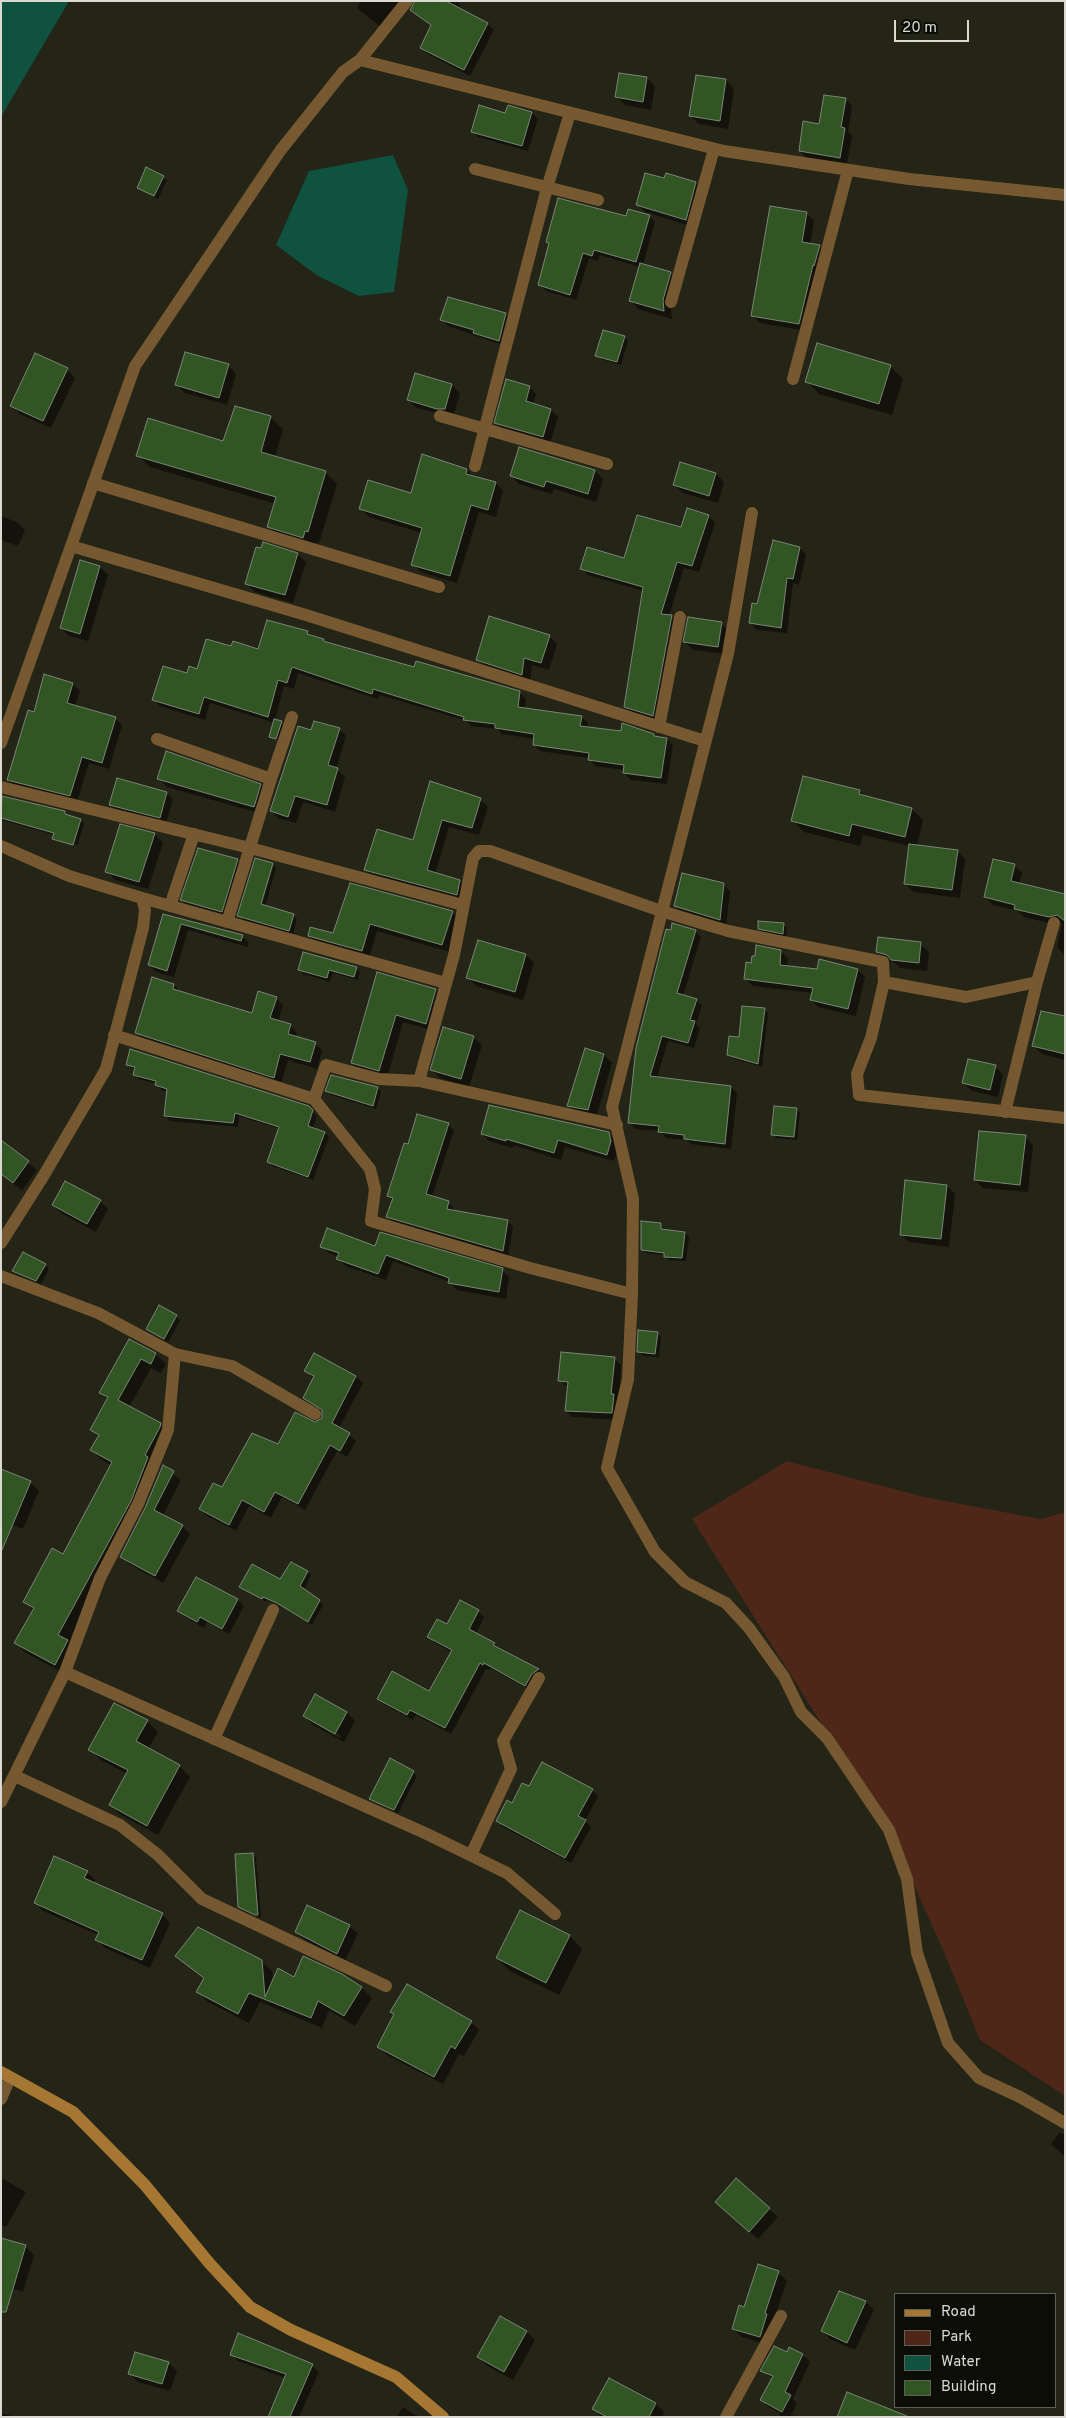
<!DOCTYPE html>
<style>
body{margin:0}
#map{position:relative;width:1066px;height:2418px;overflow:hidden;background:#242417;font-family:Overpass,sans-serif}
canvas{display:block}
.frame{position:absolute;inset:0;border:2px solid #dadad2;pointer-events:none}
.legend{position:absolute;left:894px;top:2293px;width:162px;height:115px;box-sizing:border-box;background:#0d0d08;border:1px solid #5f5f59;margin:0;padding:6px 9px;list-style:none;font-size:15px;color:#dadad2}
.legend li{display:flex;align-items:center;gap:10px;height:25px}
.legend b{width:25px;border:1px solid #5f5f59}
.scale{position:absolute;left:894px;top:20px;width:75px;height:22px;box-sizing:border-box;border:2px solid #dadad2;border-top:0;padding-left:6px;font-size:15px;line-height:18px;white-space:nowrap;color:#dadad2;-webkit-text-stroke:4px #0d0d08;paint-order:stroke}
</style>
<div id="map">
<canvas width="1066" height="2418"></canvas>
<div class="frame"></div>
<ul class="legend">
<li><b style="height:6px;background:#a57732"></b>Road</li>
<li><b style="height:14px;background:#4e2718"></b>Park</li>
<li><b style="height:14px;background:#0e523f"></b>Water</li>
<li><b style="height:14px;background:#315623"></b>Building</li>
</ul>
<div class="scale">20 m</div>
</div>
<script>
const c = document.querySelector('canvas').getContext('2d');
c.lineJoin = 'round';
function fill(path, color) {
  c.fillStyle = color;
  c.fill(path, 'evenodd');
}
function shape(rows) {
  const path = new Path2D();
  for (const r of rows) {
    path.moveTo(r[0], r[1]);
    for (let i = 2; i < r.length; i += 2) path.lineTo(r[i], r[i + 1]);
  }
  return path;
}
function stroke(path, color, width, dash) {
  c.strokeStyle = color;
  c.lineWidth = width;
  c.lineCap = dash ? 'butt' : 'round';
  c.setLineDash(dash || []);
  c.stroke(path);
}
fill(shape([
 [787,1461,924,1497,1041,1519,1065,1512,1065,2096,980,2040,944,1952,889,1830,692,1519]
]), '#4e2718');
fill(shape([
 [1,1,69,1,1,117],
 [393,155,408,190,394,292,359,296,318,276,276,245,309,171]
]), '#0e523f');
fill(shape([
 [361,1,409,1,382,28,357,8],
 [416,1,456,1,460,5,457,9,487,24,494,30,470,76,428,54,421,48,432,26,412,10],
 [697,76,726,80,734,89,728,129,699,124,690,116],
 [647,78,655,86,651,110,625,105,617,97],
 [845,99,852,106,848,132,852,136,847,164,807,158,800,151],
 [509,107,532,113,538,119,528,151,478,137,472,131,506,115],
 [163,177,167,180,158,199,138,187],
 [665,180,696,183,703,191,693,227,645,212,637,204],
 [806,213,814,221,810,245,819,246,827,254,806,331,760,323,752,315],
 [649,216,655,222,643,265,670,273,679,282,671,309,672,319,638,309,630,300,640,267,600,255,598,261,589,258,576,300,546,291,540,285,550,245,547,242],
 [506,314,512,320,505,346,448,326,442,319],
 [625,337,628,341,621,365,601,359,597,355],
 [228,365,236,374,227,405,185,393,176,385],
 [890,366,903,379,892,415,819,394,807,381],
 [67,370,75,378,51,428,20,414,12,406],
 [416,375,452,385,460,394,453,417,417,408,408,400],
 [507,381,530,387,536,394,533,405,551,410,558,417,550,443,503,430,496,423],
 [235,407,271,418,283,429,275,457,325,472,337,484,319,543,316,542,314,549,281,538,269,527,276,504,150,467,138,455,224,442],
 [519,449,595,471,603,479,596,502,554,489,552,494,519,484,511,476],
 [467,470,474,477,496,483,503,491,496,517,479,512,457,583,421,572,413,564,422,533,369,517,361,509,412,494],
 [716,474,724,482,718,503,683,493,674,485],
 [688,510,709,516,715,523,699,572,684,568,669,616,678,623,659,722,632,713,625,706,643,591,588,575,582,568,625,560,682,529],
 [1,516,16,522,25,530,18,546,1,540],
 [800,548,806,555,799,585,793,583,787,633,757,630,751,623,758,605],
 [297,554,306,562,293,603,255,592,246,583],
 [100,567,108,575,88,641,69,636,61,628],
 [721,623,729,632,726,654,693,650,685,642],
 [307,632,326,644,415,669,519,692,526,699,524,709,581,717,588,723,587,728,654,735,656,737,666,739,673,745,667,784,631,780,624,773,625,770,595,766,589,758,540,751,534,745,535,739,502,734,498,729,471,726,467,721,380,695,378,699,298,673,294,689,284,686,275,720,285,726,280,742,271,736,275,723,210,703,205,720,160,706,154,700,232,648,259,651],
 [549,636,557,644,549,670,532,665,530,682,486,668,478,660],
 [73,684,80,691,75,706,115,718,122,725,109,769,89,763,77,802,15,787,8,780,35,714],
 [339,729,346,736,336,769,345,777,335,812,303,802,296,823,278,818,271,811,311,732],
 [159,778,260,785,269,793,262,814,167,787],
 [431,783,480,799,488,807,479,835,449,827,435,874,460,881,467,889,464,902,373,877,366,870,414,841],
 [860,791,866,797,912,809,923,820,917,846,957,851,965,859,960,898,914,892,905,884,910,846,863,835,860,846,804,832,793,821],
 [167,793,173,799,166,823,116,811,110,805],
 [1,796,65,812,69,817,80,820,84,823,78,845,57,839,57,841,54,838,55,835,1,820],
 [120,826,155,834,163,843,148,889,115,880,107,871],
 [256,859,273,865,271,865,258,910,260,911,274,865,276,868,265,907,293,915,297,919,293,934,243,920,239,916],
 [237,860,241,864,225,915,186,904,182,900],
 [1014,865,1022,873,1019,884,1065,897,1065,955,1057,947,1062,923,1057,925,1024,917,1018,911,993,905,985,897],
 [723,884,730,891,726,926,682,912,675,906],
 [351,885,452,912,460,919,450,952,377,931,369,958,317,943,309,936,334,935],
 [171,916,242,936,249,943,248,947,188,930,174,977,156,972,149,965],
 [783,924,787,928,786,937,763,932,759,928],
 [695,931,701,937,683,996,696,1000,702,1006,696,1024,700,1028,694,1048,668,1041,657,1078,731,1087,737,1093,731,1149,691,1144,686,1140,666,1138,660,1131,635,1129,630,1123],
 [920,944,929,952,927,971,900,968,895,963,885,960,877,952],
 [781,951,788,959,787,967,818,970,858,970,865,977,856,1016,818,1007,811,1000,812,993,753,986,746,979,756,958],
 [526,955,534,963,523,1000,476,986,468,978],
 [357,968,360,972,358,980,333,973,330,982,303,974,299,970],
 [378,974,436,990,443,998,434,1031,403,1022,387,1078,360,1071,352,1063],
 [174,985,181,993,253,1014,276,998,283,1005,278,1022,290,1025,297,1033,296,1037,315,1043,322,1050,317,1069,288,1060,281,1084,144,1040,137,1033],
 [764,1009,768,1013,762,1067,732,1058,728,1054],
 [1065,1017,1065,1060,1042,1054,1033,1046],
 [473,1037,482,1045,469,1087,440,1078,432,1070],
 [585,1050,604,1055,612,1063,596,1118,577,1114,569,1105],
 [127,1064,309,1107,317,1116,313,1129,325,1133,329,1137,313,1180,272,1166,268,1161,280,1129,239,1116,238,1127,170,1121,165,1116,168,1092,161,1090,157,1084,139,1079,134,1074,136,1070],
 [995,1066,1003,1075,998,1097,972,1091,963,1083],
 [378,1088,381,1092,376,1109,331,1095,327,1091],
 [796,1109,800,1113,797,1140,776,1138,773,1134],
 [448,1125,454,1130,432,1197,448,1202,454,1208,453,1212,508,1221,513,1227,508,1256,393,1222,387,1217,393,1201,388,1196],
 [609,1133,616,1140,618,1149,614,1161,565,1147,561,1160,513,1145,513,1148,489,1141,482,1134],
 [1025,1136,1033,1145,1028,1192,983,1188,975,1180],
 [1,1141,37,1170,22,1190,1,1175],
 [947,1186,955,1194,949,1247,909,1242,901,1234],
 [100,1201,108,1209,96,1232,61,1213,53,1205],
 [661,1224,664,1231,685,1233,689,1237,686,1261,669,1260,664,1255,646,1253,642,1250],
 [322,1246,376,1247,502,1270,509,1277,506,1299,457,1290,450,1282,393,1261,386,1280,345,1266,338,1257,329,1253],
 [45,1265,49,1269,41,1284,18,1275,14,1271],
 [160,1307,180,1320,168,1342,148,1329],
 [657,1333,661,1337,659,1357,643,1356,639,1352],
 [130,1340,156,1354,166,1364,161,1373,151,1368,129,1407,160,1424,170,1434,140,1511,69,1643,77,1651,65,1674,26,1653,16,1643,34,1611,24,1601,63,1555,112,1466,102,1460,92,1450,99,1437,92,1430,108,1400,101,1392],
 [315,1355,356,1377,363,1383,339,1428,356,1441,347,1457,337,1451,305,1510,282,1497,271,1518,249,1506,236,1531,207,1516,200,1509,223,1489,279,1445,323,1419,323,1412,305,1397,314,1379,306,1371],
 [614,1359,621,1365,618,1420,572,1417,566,1411,568,1387,559,1380],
 [163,1467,181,1480,163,1516,182,1526,190,1534,163,1583,129,1564,122,1556,146,1508],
 [30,1482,39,1491,23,1529,1,1520],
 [308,1572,311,1575,304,1590,323,1605,312,1625,282,1606,267,1600,266,1602,241,1586,282,1580],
 [196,1578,238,1600,244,1606,229,1634,207,1622,204,1628,185,1617,178,1611],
 [478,1611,484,1617,476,1634,539,1670,544,1676,532,1691,490,1668,489,1670,486,1669,451,1734,416,1715,413,1720,385,1705,379,1699,430,1693,452,1652,435,1643,429,1637],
 [316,1696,347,1713,355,1721,344,1742,313,1725,305,1716],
 [313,1720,341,1736,340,1738,313,1723],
 [147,1721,158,1732,148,1749,179,1766,190,1777,158,1835,121,1815,110,1805,127,1774,101,1760,90,1749],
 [543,1763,592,1790,598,1796,585,1821,591,1827,571,1863,503,1827,497,1821,530,1788],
 [413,1772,417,1776,398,1813,371,1799],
 [252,1854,256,1858,261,1918,244,1911,240,1907],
 [87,1872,95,1880,94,1884,162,1914,170,1923,150,1968,105,1948,97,1939,99,1935,43,1911,35,1903],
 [521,1912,570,1936,582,1949,559,1995,510,1971,497,1958],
 [349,1926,358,1934,345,1961,305,1940,296,1932],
 [177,1956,261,1961,272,1971,273,1983,295,1978,341,1975,362,1988,372,1998,355,2026,329,2010,322,2028,260,2002,249,2023,208,2002,198,1992,204,1979],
 [392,2012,471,2022,479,2030,464,2056,459,2054,443,2084,387,2055,378,2046,395,2015],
 [1060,2132,1065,2136,1065,2157,1051,2144],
 [1,2178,26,2192,6,2227,1,2225],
 [736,2180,778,2217,758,2239,725,2210],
 [2,2239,26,2247,34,2255,23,2292,1,2285],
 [778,2273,787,2281,773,2321,768,2345,742,2337,733,2329,744,2308],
 [840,2293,866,2302,874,2310,855,2350,830,2339,822,2331],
 [527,2332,535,2340,513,2380,486,2365,478,2357],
 [790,2348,803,2355,810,2362,793,2399,797,2404,791,2415,800,2417,779,2417,780,2413,769,2407,761,2400,773,2379,762,2370,787,2353],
 [231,2354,312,2366,319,2372,299,2417,270,2417,286,2378,238,2361],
 [168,2363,177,2371,170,2391,138,2382,130,2374],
 [609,2380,656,2404,664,2412,662,2417,602,2417,594,2409],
 [403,2407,418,2417,397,2417],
 [1,2413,15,2417,1,2417]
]), '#0007');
const building = shape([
 [415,1,446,1,488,23,464,70,420,48,431,25,410,10,415,1],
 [619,73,647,77,643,102,615,97,619,73],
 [696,75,726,79,720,121,689,116,696,75],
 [824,95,846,98,841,127,845,128,840,158,799,151,803,121,819,124,824,95],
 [479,105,505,113,508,105,532,112,522,146,471,132,479,105],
 [146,167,164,176,154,196,137,188,146,167],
 [645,173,664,178,666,173,696,182,686,220,636,205,645,173],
 [558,198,626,216,628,209,650,215,636,262,594,250,592,256,583,253,570,295,538,285,549,243,546,242,558,198],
 [770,206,807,212,802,242,820,245,814,266,813,265,799,324,751,316,770,206],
 [640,263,671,272,663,300,664,311,629,301,640,263],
 [448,297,506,313,499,341,473,333,474,330,440,320,448,297],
 [603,330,625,336,617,362,595,356,603,330],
 [817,343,891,365,879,404,805,382,817,343],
 [185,352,229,364,219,398,175,385,185,352],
 [35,353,68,368,43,421,10,406,35,353],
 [415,373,452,384,445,409,437,409,407,400,415,373],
 [506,379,530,386,526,401,551,409,543,437,494,423,506,379],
 [235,406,271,416,261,452,326,471,308,532,305,531,303,538,267,527,276,497,136,456,148,418,223,441,235,406],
 [519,447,595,470,588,494,546,481,544,487,510,476,519,447],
 [422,454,467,469,466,474,496,482,488,510,471,505,450,576,411,565,422,528,359,509,368,480,411,493,422,454],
 [680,462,716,473,709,496,673,485,680,462],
 [687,508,709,515,692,566,677,562,661,614,672,615,653,716,624,707,643,587,580,569,587,547,624,558,637,515,681,527,687,508],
 [773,540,800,547,793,579,787,578,781,628,749,623,752,603,757,604,773,540],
 [263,542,298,553,285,595,245,584,256,547,261,548,263,542],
 [80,560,100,566,80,634,60,628,80,560],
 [489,616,550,635,541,663,524,658,522,675,476,660,489,616],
 [688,617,722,622,718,647,683,642,688,617],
 [267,620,308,631,307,634,324,639,323,641,414,667,416,661,520,691,518,707,582,716,580,726,621,731,622,723,654,734,654,736,667,738,661,778,623,773,624,765,588,760,589,753,533,745,534,734,495,728,495,724,463,720,464,717,373,689,372,694,292,667,287,683,278,680,268,717,204,697,199,714,152,700,163,666,187,673,189,666,197,669,206,639,231,646,233,641,258,649,267,620],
 [44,674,73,683,67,703,116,717,102,763,82,757,70,796,7,780,28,710,34,712,44,674],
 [274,719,282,721,276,739,269,737,274,719],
 [314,721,340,728,328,765,338,768,327,805,295,796,288,817,270,811,298,726,311,730,314,721],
 [166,751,261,784,254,807,157,779,166,751],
 [803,776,860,790,859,794,912,808,905,837,852,824,849,836,791,821,803,776],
 [117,778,167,792,160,818,109,805,117,778],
 [430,781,481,798,472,828,442,820,427,870,460,880,457,895,364,870,377,829,413,840,430,781],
 [2,796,65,811,65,814,81,819,73,845,52,839,54,833,1,818,2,796],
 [120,824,155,833,139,882,105,872,120,824],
 [909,844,958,850,952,890,904,884,909,844],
 [198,848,238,859,222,912,180,900,198,848],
 [255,858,273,863,261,904,294,914,289,931,237,916,255,858],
 [993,859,1015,864,1011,881,1065,894,1065,921,1057,915,1049,917,1014,909,1015,905,984,897,993,859],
 [682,873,724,883,720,920,674,906,682,873],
 [350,883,453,911,442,945,370,924,362,951,308,936,310,927,333,933,350,883],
 [163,914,243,935,241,941,181,924,167,971,148,965,163,914],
 [758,921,784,923,783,934,758,929,758,921],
 [672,923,696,930,677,993,697,999,690,1020,695,1021,688,1043,662,1036,650,1076,731,1086,725,1144,684,1139,684,1135,658,1132,659,1126,628,1123,636,1048,666,929,671,930,672,923],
 [878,937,921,942,919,963,891,960,887,955,876,952,878,937],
 [478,940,526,954,515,992,466,978,478,940],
 [756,945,781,950,780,965,817,969,819,959,858,969,848,1009,810,1000,813,988,744,979,746,962,751,963,752,956,755,956,756,945],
 [303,952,357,967,354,977,329,970,327,978,298,970,303,952],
 [377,972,436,989,426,1024,396,1015,379,1071,351,1063,377,972],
 [152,977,174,984,173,989,252,1013,258,991,277,997,270,1018,291,1024,288,1034,316,1042,310,1062,280,1054,274,1078,135,1033,152,977],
 [742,1006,765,1008,758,1064,727,1055,729,1036,739,1037,742,1006],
 [1041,1011,1065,1016,1065,1054,1032,1046,1041,1011],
 [443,1027,474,1036,461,1079,430,1070,443,1027],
 [585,1048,604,1054,588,1110,567,1106,585,1048],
 [130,1049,309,1106,313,1110,308,1126,325,1132,308,1177,267,1162,279,1127,235,1113,233,1123,164,1116,167,1089,155,1085,156,1081,133,1075,135,1067,126,1065,130,1049],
 [968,1059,996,1065,990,1090,962,1083,968,1059],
 [331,1075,378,1087,373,1106,325,1091,331,1075],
 [489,1105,609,1132,611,1141,607,1155,558,1140,554,1153,506,1139,506,1141,481,1134,489,1105],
 [774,1106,797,1108,794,1137,771,1135,774,1106],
 [417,1114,449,1123,426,1194,449,1201,447,1209,508,1220,503,1251,386,1217,393,1198,387,1196,404,1143,408,1144,417,1114],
 [979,1131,1026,1135,1020,1185,974,1180,979,1131],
 [1,1140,29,1161,13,1183,1,1174,1,1140],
 [905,1180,947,1185,941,1239,900,1235,905,1180],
 [65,1181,101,1200,87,1224,52,1205,65,1181],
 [641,1221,661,1223,661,1229,685,1232,682,1258,664,1257,664,1253,641,1250,641,1221],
 [327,1228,375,1246,380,1232,503,1268,499,1292,448,1283,449,1278,386,1255,378,1274,336,1259,339,1253,320,1247,327,1228],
 [23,1252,46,1264,36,1281,12,1271,23,1252],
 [159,1305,177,1315,164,1339,146,1329,159,1305],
 [638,1330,658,1332,655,1354,637,1352,638,1330],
 [129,1339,156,1353,151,1364,141,1359,118,1400,161,1423,160,1427,145,1455,148,1457,131,1501,58,1635,68,1640,55,1665,14,1643,34,1608,23,1602,52,1548,63,1554,112,1462,90,1450,99,1435,90,1430,108,1397,99,1393,129,1339],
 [561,1352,615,1357,611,1394,614,1394,612,1413,565,1411,568,1382,558,1381,561,1352],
 [314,1353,356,1376,332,1423,350,1433,340,1451,330,1445,298,1504,275,1492,264,1512,242,1500,229,1525,199,1509,213,1483,222,1487,252,1433,278,1444,295,1412,315,1422,322,1418,322,1410,303,1398,314,1376,304,1371,314,1353],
 [163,1465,174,1471,154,1510,183,1525,155,1576,120,1557,145,1508,163,1465],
 [1,1469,31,1481,2,1550,1,1550,1,1469],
 [291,1562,308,1571,300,1586,320,1600,308,1622,277,1603,263,1597,262,1599,239,1587,252,1564,280,1579,291,1562],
 [196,1577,238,1599,222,1629,200,1617,197,1622,177,1611,196,1577],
 [460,1600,479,1610,469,1629,495,1643,493,1645,539,1669,532,1674,525,1686,484,1663,483,1665,480,1663,445,1728,410,1710,407,1715,377,1699,392,1671,429,1691,452,1650,427,1637,437,1619,447,1624,460,1600],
 [315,1694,347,1712,335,1734,303,1716,315,1694],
 [114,1703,148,1720,136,1741,180,1765,147,1826,109,1805,128,1770,88,1750,114,1703],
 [390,1758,414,1771,394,1810,369,1799,390,1758],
 [542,1762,593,1789,578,1816,586,1820,565,1858,496,1821,507,1800,512,1803,522,1783,529,1786,542,1762],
 [253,1853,258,1915,255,1915,238,1907,235,1854,253,1853],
 [54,1856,88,1871,84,1878,163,1913,142,1960,95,1940,99,1932,34,1903,54,1856],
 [307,1905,350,1925,337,1954,295,1932,307,1905],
 [520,1910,570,1935,546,1983,496,1958,520,1910],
 [198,1927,262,1960,265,1997,278,1968,294,1977,303,1956,342,1974,362,1987,344,2016,318,2001,311,2018,249,1993,238,2014,196,1992,204,1978,175,1956,198,1927],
 [407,1984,472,2021,455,2049,451,2046,434,2077,377,2047,394,2014,390,2012,407,1984],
 [736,2178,770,2208,749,2232,715,2202,736,2178],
 [1,2238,26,2245,6,2312,1,2312,1,2238],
 [758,2264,779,2271,765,2313,767,2314,760,2337,732,2329,739,2305,744,2307,758,2264],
 [839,2291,866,2301,847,2343,821,2331,839,2291],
 [500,2316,527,2331,504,2372,477,2357,500,2316],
 [238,2333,313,2364,290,2417,268,2417,286,2374,230,2355,238,2333],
 [774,2346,787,2352,789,2347,803,2354,785,2392,791,2395,782,2412,760,2400,773,2376,760,2371,774,2346],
 [135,2352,169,2362,162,2384,128,2374,135,2352],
 [609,2378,656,2403,649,2417,607,2417,592,2409,609,2378],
 [847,2392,907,2416,907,2417,837,2417,847,2392]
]);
fill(building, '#315623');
stroke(building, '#7b8578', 1);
stroke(shape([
 [360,60,724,151,909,179,1065,195],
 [475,169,598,200],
 [671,302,714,149],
 [793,379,848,170],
 [440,416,607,464],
 [475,466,547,188,570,113],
 [93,483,439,587],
 [71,546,306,615,705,741],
 [659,727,680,617],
 [157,739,271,779],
 [1,743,135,366,280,151,343,72,360,60,407,1],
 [1,787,250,848,463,905],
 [1,846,69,876,142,898,145,910,143,928,106,1069],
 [142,898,446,983],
 [170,906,194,834],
 [227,922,271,779,292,717],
 [884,982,966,997,1037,982],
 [114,1035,314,1099,370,1169,375,1189,371,1221,530,1268,632,1294,628,1379,607,1468,655,1552,685,1582,726,1603,749,1628,784,1677,801,1712,827,1738,889,1830,907,1879,917,1953,948,2043,979,2078,1020,2097,1065,2123],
 [419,1081,454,955,473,858,479,851,490,851,661,911,728,931,883,962,884,982,871,1038,857,1074,859,1095,1065,1118],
 [314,1099,326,1065,379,1079,419,1081,617,1125],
 [1005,1112,1037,982,1054,923],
 [1,1276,98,1313,175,1354,232,1366,315,1414],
 [632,1294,633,1199,612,1107,728,654,752,513],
 [65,1672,100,1578,138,1504,168,1430,175,1354],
 [214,1739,273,1610],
 [15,1776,120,1825,158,1855,202,1899,386,1986],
 [1,1802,65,1672,427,1834,507,1873,555,1914],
 [471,1855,511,1769,503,1741,539,1678],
 [1,2099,10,2078],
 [726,2417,781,2316]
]), '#765931', 12);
stroke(shape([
 [1,1243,44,1175,106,1069]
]), '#765931', 12);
stroke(shape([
 [1,2072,73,2112,145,2185,210,2264,250,2307,291,2330,396,2377,443,2417]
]), '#a57732', 12);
</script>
